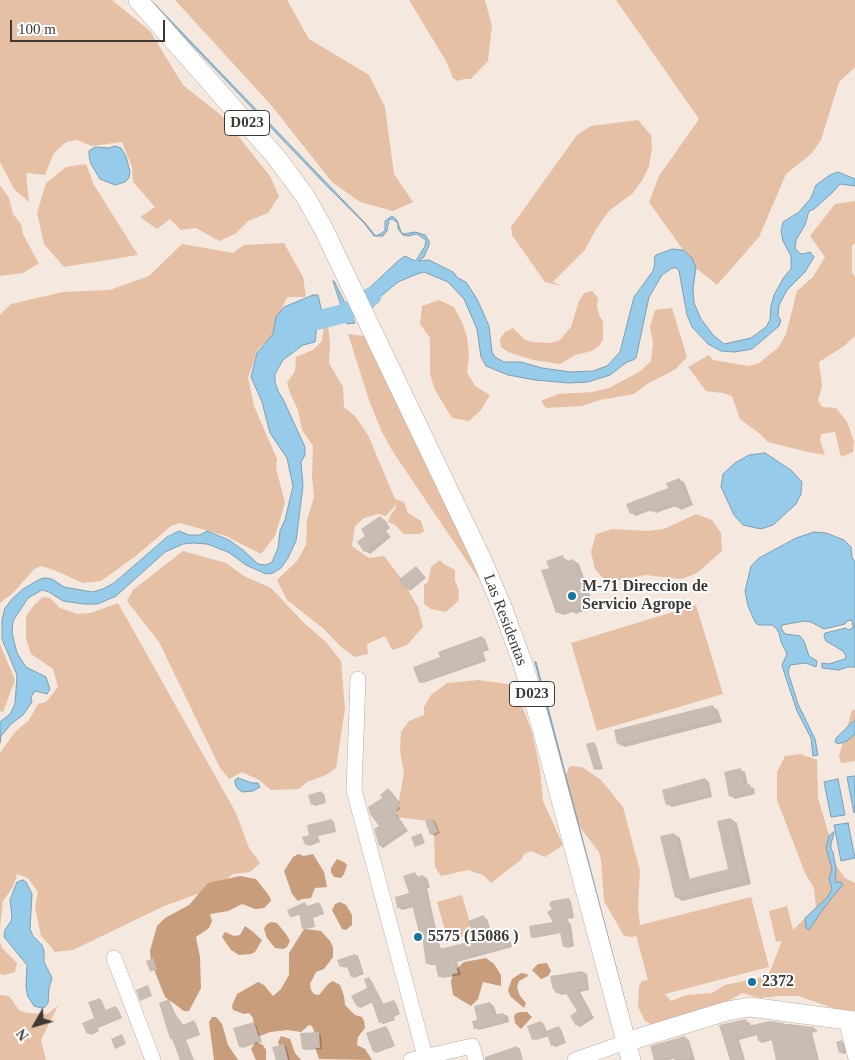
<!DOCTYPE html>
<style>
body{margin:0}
#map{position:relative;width:855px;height:1060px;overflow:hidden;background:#f5e8de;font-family:"Times New Roman",serif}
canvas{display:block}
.north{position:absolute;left:10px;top:1000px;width:50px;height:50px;-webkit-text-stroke:4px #fff;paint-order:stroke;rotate:232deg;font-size:14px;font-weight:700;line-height:20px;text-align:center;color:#3e3935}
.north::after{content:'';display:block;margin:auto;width:18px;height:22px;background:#3e3935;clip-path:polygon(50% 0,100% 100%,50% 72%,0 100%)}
.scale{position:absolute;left:10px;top:20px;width:155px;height:22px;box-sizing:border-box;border:2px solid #3e3935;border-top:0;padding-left:6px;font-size:15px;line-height:18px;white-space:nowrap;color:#3e3935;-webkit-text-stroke:4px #fff;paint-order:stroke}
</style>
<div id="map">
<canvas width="855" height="1060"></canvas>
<div class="north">N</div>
<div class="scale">100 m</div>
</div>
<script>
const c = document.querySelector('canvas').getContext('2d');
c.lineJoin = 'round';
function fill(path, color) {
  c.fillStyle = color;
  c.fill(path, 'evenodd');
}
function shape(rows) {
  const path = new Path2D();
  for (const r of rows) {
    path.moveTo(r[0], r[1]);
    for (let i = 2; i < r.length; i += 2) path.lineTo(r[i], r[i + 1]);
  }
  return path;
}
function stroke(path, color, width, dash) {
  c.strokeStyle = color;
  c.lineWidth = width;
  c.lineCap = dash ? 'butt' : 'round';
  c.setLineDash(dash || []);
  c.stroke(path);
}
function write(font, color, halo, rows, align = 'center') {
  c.font = font + ' "Times New Roman",serif';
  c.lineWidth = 4;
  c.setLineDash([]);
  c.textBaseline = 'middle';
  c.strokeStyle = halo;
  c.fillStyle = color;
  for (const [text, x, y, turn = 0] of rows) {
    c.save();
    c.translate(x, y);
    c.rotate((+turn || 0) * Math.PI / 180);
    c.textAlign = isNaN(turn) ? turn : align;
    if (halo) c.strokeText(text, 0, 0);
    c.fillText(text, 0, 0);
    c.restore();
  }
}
fill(shape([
 [0,0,112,0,150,31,183,85,221,115,270,176,279,196,268,213,248,221,235,234,219,241,196,228,181,230,170,219,157,229,140,217,155,207,133,182,132,167,122,142,92,146,77,140,66,142,54,153,45,175,26,173,29,202,14,189,0,162],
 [175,0,287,0,309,39,369,75,385,107,394,174,413,202,393,211,360,202,332,182,271,105],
 [409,0,485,0,492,26,488,61,471,79,464,79,458,81,453,78,446,61],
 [616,0,855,0,855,67,839,82,821,140,811,154,786,174,759,237,717,285,696,268,649,202,659,176,699,119],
 [638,120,651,135,652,147,649,166,643,179,633,193,609,211,596,229,585,250,553,282,561,286,545,282,512,235,511,227,577,135,591,126],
 [86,164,94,185,138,255,64,267,44,244,37,213,46,183,66,167],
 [0,185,9,198,13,214,21,224,23,234,40,266,38,264,23,273,0,276],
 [855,201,855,243,852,246,852,272,855,277,855,336,844,346,819,362,822,387,818,400,822,407,836,408,847,422,854,441,853,452,841,457,835,432,821,434,820,440,825,455,808,452,768,442,760,434,740,419,732,396,723,393,706,391,688,367,709,355,713,360,749,366,759,363,778,348,786,334,797,291,813,277,825,257,810,236,835,204],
 [284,243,303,277,306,297,287,297,277,319,278,331,258,349,248,378,254,406,277,459,276,468,285,503,275,536,261,554,226,536,180,523,171,526,137,555,101,581,83,583,54,570,41,566,34,569,14,592,0,603,0,315,11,304,63,292,110,290,149,276,182,244,233,253,244,245],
 [592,291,598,298,597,306,599,315,603,322,603,339,599,346,592,351,575,355,560,364,533,360,508,352,501,347,500,339,505,332,513,328,525,340,533,342,551,343,560,340,571,327,579,301,584,293],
 [439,300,454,307,462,322,467,337,469,355,467,372,475,386,490,395,481,410,469,421,452,418,435,390,430,374,430,338,420,324,422,306],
 [672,308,687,357,676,369,647,384,634,394,600,400,582,406,546,408,541,401,558,394,592,392,609,388,639,372,651,361,653,343,650,327,655,310],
 [324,326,328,326,330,343,329,363,343,387,344,407,355,416,368,435,395,499,404,502,408,513,421,521,424,531,420,534,404,534,394,524,388,522,391,514,396,508,395,502,394,507,386,516,378,514,364,518,355,526,352,546,369,558,384,556,401,578,418,607,423,627,407,645,392,650,385,636,367,644,368,654,355,657,340,646,324,629,287,600,277,580,297,561,306,545,307,520,314,497,312,477,313,446,302,430,298,410,290,393,287,383,295,371,296,357,313,350,322,341],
 [348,334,365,336,478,572,483,585,393,452,382,432,369,400],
 [696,514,712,520,721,533,722,551,697,573,681,579,645,575,607,583,595,569,591,552,596,534,612,529,647,531,664,529],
 [183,551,226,563,244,576,271,588,303,622,326,642,341,661,345,709,336,768,326,775,307,782,299,789,271,790,259,780,242,772,229,779,220,768,159,642,127,601,133,590],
 [440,560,444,564,455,570,455,581,459,591,458,601,446,612,431,609,424,604,424,585,428,582,431,567],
 [43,597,50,598,60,608,77,614,91,613,118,603,236,813,249,848,260,863,250,872,233,874,216,887,162,907,73,950,54,952,52,948,41,936,35,907,38,892,28,878,17,874,13,887,3,901,0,927,0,753,14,733,29,720,38,704,46,702,58,687,53,669,31,654,26,639,26,616,35,604],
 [696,605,723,694,597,731,571,643],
 [0,644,15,680,3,712,0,711],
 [479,680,514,685,532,732,540,769,543,801,563,845,545,857,531,851,524,854,522,859,491,883,483,875,468,870,441,876,435,867,434,835,430,821,396,817,404,773,400,751,401,732,409,721,424,715,424,707,431,695,447,683],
 [852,710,855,710,855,761,841,763,839,756],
 [800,754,817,760,818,798,832,845,831,854,833,861,845,878,855,883,855,1016,799,996,780,996,760,998,743,993,722,1004,652,1025,645,1021,638,1007,639,986,642,981,648,980,636,935,633,937,624,936,604,901,601,861,599,852,569,813,564,778,570,766,582,767,601,780,623,807,640,871,638,906,640,925,751,897,769,967,665,994,671,1001,687,995,712,993,725,985,768,976,782,941,776,942,769,911,787,906,793,930,816,907,814,888,805,873,777,800,777,772,785,756],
 [462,895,473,934,448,941,437,902],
 [0,942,2,948,17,963,15,972,5,975,0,974],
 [0,995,9,996,19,1010,27,1013,47,1014,58,1006,41,1040,46,1060,0,1060]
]), '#e5c0a4');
fill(shape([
 [298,854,304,856,313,854,324,872,327,887,315,888,311,898,302,899,298,901,292,894,284,871,293,857],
 [337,859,344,862,347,865,344,874,341,878,334,877,331,872,331,868],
 [240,876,256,879,270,897,271,901,264,908,255,909,242,904,228,911,210,914,212,921,209,928,196,937,200,957,201,988,189,1011,184,1011,165,997,151,962,150,951,157,926,165,918,189,905,208,883],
 [340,902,346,905,352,915,352,925,346,930,342,929,332,910,335,904],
 [271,922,277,923,286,934,290,941,287,947,283,949,275,948,267,938,264,929,266,925],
 [245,926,252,931,262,940,255,952,251,954,239,955,231,950,222,937,225,932,234,936,240,935],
 [304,929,321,931,330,941,333,947,333,957,324,969,316,972,310,984,311,990,314,994,319,995,329,983,333,981,340,985,344,996,345,1005,355,1015,362,1017,364,1021,365,1028,358,1037,357,1045,365,1049,372,1060,319,1059,315,1047,317,1039,312,1026,309,1025,301,1032,287,1030,270,1032,255,1038,253,1018,249,1013,244,1014,233,1010,232,1006,237,994,258,982,264,985,273,996,281,989,289,975,289,953],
 [486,958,494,964,501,975,501,986,483,982,478,999,471,1006,453,995,451,982,453,972,464,962],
 [547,963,551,971,548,976,541,979,532,970,538,964],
 [521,973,527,974,528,976,519,981,517,987,520,996,526,1003,524,1008,510,996,508,990,512,979],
 [520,1012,527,1012,532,1017,521,1029,515,1023,514,1017,515,1014],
 [212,1017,216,1017,222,1024,228,1045,238,1060,214,1060,209,1022],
 [281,1036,290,1039,295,1053,301,1060,285,1060,278,1042],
 [256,1042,263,1045,266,1050,266,1060,256,1060,251,1049]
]), '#c89d7b');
const water = shape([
 [149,0,151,0,365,223,374,234,376,236,382,233,385,230,385,221,392,216,397,220,401,232,404,234,415,232,425,235,429,241,429,245,424,257,418,261,429,260,453,272,458,278,466,282,477,299,489,326,492,352,495,357,504,362,521,362,542,368,571,372,593,371,607,366,620,352,634,297,653,271,655,263,654,258,656,255,672,249,683,250,692,258,696,268,693,288,694,303,701,319,713,335,724,344,751,338,766,327,770,320,771,306,774,295,784,277,791,269,791,256,783,241,781,231,783,222,799,212,811,198,816,185,830,175,838,172,855,179,855,186,840,184,831,194,814,209,809,211,805,225,796,240,795,248,799,253,803,254,810,252,814,257,805,272,787,290,779,305,778,316,781,320,779,326,752,349,735,352,721,351,708,344,692,327,687,315,679,271,677,268,672,268,662,275,649,297,636,358,633,360,627,362,610,375,588,382,569,383,535,380,508,375,486,366,481,357,477,329,464,299,448,282,424,272,417,274,398,282,381,296,372,308,365,292,398,261,405,256,415,261,417,259,425,246,426,240,417,234,408,236,403,235,398,229,398,223,392,219,389,220,387,231,383,236,374,236,364,223,325,184,149,0],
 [115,146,121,148,126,156,130,172,129,178,125,182,115,185,100,179,91,164,89,156,89,151,95,147,109,148,115,146],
 [333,281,334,281,355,323,347,324,333,281],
 [313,295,318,295,324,321,317,324,315,342,303,345,283,360,275,374,275,382,278,391,283,399,305,447,305,455,301,462,303,486,296,541,288,558,281,568,273,573,266,574,246,565,228,552,207,544,193,543,183,544,165,552,116,596,98,604,84,604,63,601,49,592,42,590,28,598,13,621,12,633,17,653,26,667,46,677,50,689,47,694,35,691,31,697,32,702,23,715,11,724,1,736,0,743,0,722,10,714,15,704,17,675,2,639,2,620,5,608,12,599,23,589,40,579,45,578,52,579,64,587,92,592,103,589,114,583,167,537,179,531,189,535,200,535,207,531,229,540,243,550,258,564,266,565,272,562,278,548,280,531,285,520,293,486,287,458,270,433,262,402,251,377,257,353,273,334,276,317,284,307,313,295],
 [765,453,791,470,802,482,801,494,796,504,773,525,761,529,743,525,734,515,721,487,723,474,735,463,749,455,765,453],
 [814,532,826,533,844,540,851,547,852,558,855,561,855,667,848,667,839,670,822,668,822,663,829,664,838,661,845,659,846,656,843,651,826,641,824,637,825,633,846,628,848,630,853,628,852,620,847,621,845,624,824,629,811,622,804,621,782,625,781,628,785,634,800,636,804,641,809,656,817,661,816,667,806,663,790,665,788,672,798,704,815,739,818,755,813,756,811,738,797,711,784,672,782,665,787,654,781,642,779,633,776,628,772,625,758,625,755,622,748,606,745,591,751,566,759,558,796,538,814,532],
 [535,662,536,662,632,1028,631,1028,535,662],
 [855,720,855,734,847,741,838,744,835,742,836,738,855,720],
 [855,776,855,812,854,813,847,777,855,776],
 [238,778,252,783,258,783,260,787,253,791,242,792,237,788,235,783,235,780,238,778],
 [838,779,845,815,831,817,824,782,838,779],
 [848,823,855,858,841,861,834,825,848,823],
 [833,832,834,834,830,847,833,852,836,869,835,882,840,882,843,884,823,909,809,930,806,928,805,918,827,898,832,889,829,879,832,869,826,848,829,836,833,832],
 [23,880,26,882,32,894,30,929,33,936,42,945,44,951,44,962,52,978,49,988,48,1003,45,1007,41,1008,34,1006,28,997,26,987,27,965,4,937,5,930,11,921,12,916,10,900,17,882,23,880]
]);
fill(water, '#97cbea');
stroke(water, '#7c9fb4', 1);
fill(shape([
 [680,480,684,482,693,505,681,510,676,506,656,513,651,510,636,516,631,513,670,488],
 [380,517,385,520,390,528,386,531,391,537,370,554,365,551,367,536],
 [562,557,569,561,573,560,579,564,594,606,582,609,583,611,576,614,573,612,563,615,557,612,550,569],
 [418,569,426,578,410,591,400,580],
 [482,637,485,639,489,650,483,652,486,661,423,683,420,682,442,658],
 [712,706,718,710,722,722,625,747,618,744],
 [594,744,596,745,603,769,597,770,595,769],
 [740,770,745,772,748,786,754,788,755,794,735,799,731,796],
 [705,779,709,782,712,797,672,807,667,804],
 [388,789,392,792,400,803,398,805,400,809,396,813,408,831,383,848,380,846,376,830,381,826,384,798],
 [321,792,324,794,326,803,315,806,312,804],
 [432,819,435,821,440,833,434,836,431,834],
 [731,819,737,823,751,884,682,901,676,897,674,834,680,838,690,880,730,870],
 [331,821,334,822,336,832,318,836,320,842,309,846,306,844,311,835],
 [415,873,420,878,423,876,427,878,430,888,427,888,440,947,442,949,477,941,483,917,487,919,495,943,508,940,511,942,512,947,457,962,461,975,443,978,439,976,437,965,431,965,427,963,423,937,421,936,414,907,402,910,398,907,410,894],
 [569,900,571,901,574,918,567,919,571,925,574,946,567,948,565,946,561,933,534,938,532,937,554,922],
 [305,903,308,907,318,904,321,905,324,914,313,918,315,927,306,929,304,928,301,914,293,917,291,916],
 [355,955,358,956,364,974,354,978,352,976,348,966,344,968,341,966],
 [583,972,587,974,589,990,580,992,594,1018,580,1027,577,1025,579,1011,568,994,561,995,557,992],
 [369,978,371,980,384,1005,393,1002,396,1003,400,1014,394,1017,395,1020,383,1024,380,1022,373,1002,360,1008,358,1006,369,989],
 [100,999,102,1001,106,1011,116,1007,118,1009,122,1018,98,1028,99,1031,91,1035,88,1033,96,1019],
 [169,1000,176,1015,184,1026,194,1022,196,1023,200,1035,186,1040,194,1060,180,1060],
 [490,1003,494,1006,497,1016,503,1014,508,1016,509,1022,479,1030,475,1028],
 [746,1021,750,1023,751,1027,784,1024,814,1028,818,1031,812,1033,819,1060,777,1060,772,1040,762,1043,759,1041,757,1035,739,1040,745,1060,731,1060,721,1026],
 [541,1022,544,1024,547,1032,559,1028,561,1029,566,1043,555,1047,552,1045,549,1036,536,1040,533,1039],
 [254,1023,256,1025,262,1042,242,1048,240,1046],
 [386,1027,388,1029,395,1046,376,1053,374,1051],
 [319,1033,321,1035,322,1049,305,1050,303,1049],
 [685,1037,689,1040,695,1060,676,1060,675,1058,669,1060,655,1060,651,1047],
 [841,1042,844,1043,847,1053,843,1054,840,1052],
 [284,1045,286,1046,290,1060,277,1060],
 [517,1047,520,1049,523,1060,497,1060]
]), '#0003');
stroke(shape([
 [304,331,310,322,346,313,372,296]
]), '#97cbea', 19);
fill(shape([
 [680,478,689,503,676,508,674,503,650,512,649,507,630,514,626,504,668,488,666,483],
 [380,516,387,525,383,528,388,534,364,552,357,542,365,536,361,529],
 [563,555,565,562,573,559,588,602,569,611,568,609,556,613,541,570,549,568,546,561],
 [416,566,424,576,406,590,398,580],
 [482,636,487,648,481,651,484,659,419,683,413,667,440,657,438,652],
 [713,705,716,719,617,744,614,730],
 [594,742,601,768,594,770,586,744],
 [741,768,744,785,750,784,752,792,729,797,724,772],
 [705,778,708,795,666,805,662,790],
 [388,788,397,801,395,803,398,807,393,811,405,829,379,846,374,829,379,826,370,814,368,807,382,798,380,795],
 [321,791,324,802,311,805,308,795],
 [432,818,438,832,430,835,425,821],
 [731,818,746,881,675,898,660,836,674,833,685,880,728,869,717,821],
 [332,819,334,831,316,835,318,840,305,845,302,837,309,835,307,825],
 [421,833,425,843,415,847,411,837],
 [415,872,417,877,423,875,427,886,424,887,437,945,439,945,440,949,476,940,468,921,484,915,492,942,508,938,509,945,454,961,458,973,438,977,435,963,426,964,422,936,420,937,412,905,397,908,395,897,409,893,403,876],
 [569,898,572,917,566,918,569,923,567,924,572,945,563,947,560,932,531,938,529,926,553,922,547,912,552,909,549,904,551,901],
 [305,902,307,906,319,902,322,913,312,917,314,927,302,929,299,913,290,917,287,910],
 [355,954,362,973,351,977,346,965,340,967,337,960],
 [153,958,157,969,150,972,146,961],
 [583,971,586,989,577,990,591,1015,576,1026,570,1016,577,1011,565,992,556,993,552,987,550,976],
 [369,977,382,1004,394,1000,398,1013,392,1015,393,1019,379,1023,371,1000,357,1007,351,996,367,988,364,979],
 [148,985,152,996,140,1001,136,990],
 [100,998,105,1010,116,1006,120,1017,96,1026,97,1030,87,1034,82,1023,94,1018,88,1002],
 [169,999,174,1013,183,1025,194,1020,199,1034,185,1039,193,1060,180,1060,172,1039,170,1039,159,1003],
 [490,1002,493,1015,503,1013,505,1020,474,1029,472,1021,477,1020,474,1006],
 [746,1019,748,1026,770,1021,784,1023,785,1025,789,1024,814,1027,815,1029,809,1031,817,1060,776,1060,771,1038,758,1041,756,1033,736,1038,743,1060,730,1060,719,1025],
 [541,1021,546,1035,532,1040,527,1026],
 [254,1022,260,1041,239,1047,233,1028],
 [386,1026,393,1045,373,1052,366,1033],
 [559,1026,564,1042,551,1046,546,1031],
 [319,1032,320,1048,302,1049,300,1033],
 [122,1034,126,1044,115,1049,111,1039],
 [685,1036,691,1057,674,1060,673,1056,654,1060,650,1046],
 [842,1040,844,1052,839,1053,836,1042],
 [284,1044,288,1060,276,1060,272,1047],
 [517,1046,522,1060,485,1060,485,1057]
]), '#c9bcb3');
const minor = shape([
 [358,679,354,790,425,1056],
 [114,958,153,1060],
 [846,1020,855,1055],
 [411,1060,472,1046,476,1060],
 [575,1060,626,1042]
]);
const major = shape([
 [138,0,276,157,305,196,323,228,482,560,502,607,523,664,541,725,631,1060],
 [626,1042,727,1011,750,1007,855,1021]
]);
stroke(minor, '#b9ada4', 16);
stroke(major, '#b9ada4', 20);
stroke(minor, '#fff', 15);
stroke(major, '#fff', 19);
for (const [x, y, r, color] of [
 [572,596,5,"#1475a2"],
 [418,937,5,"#1475a2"],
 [752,982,5,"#1475a2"]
]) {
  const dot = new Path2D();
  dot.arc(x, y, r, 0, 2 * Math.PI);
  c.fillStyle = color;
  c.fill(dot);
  stroke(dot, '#fff', 2);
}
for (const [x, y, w] of [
 [247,123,45],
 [532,694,45]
]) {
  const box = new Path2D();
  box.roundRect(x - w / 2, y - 12.5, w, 25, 4);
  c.fillStyle = '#fff';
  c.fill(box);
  stroke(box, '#3e3935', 1);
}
write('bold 15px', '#3e3935', null, [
 ["D023",247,123],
 ["D023",532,694]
]);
write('bold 16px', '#3e3935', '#fff', [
 ["M-71 Direccion de",582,587],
 ["Servicio Agrope",582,605],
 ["5575 (15086 )",428,937],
 ["2372",762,982]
], 'left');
write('16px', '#3e3935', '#fff', [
 ["Las Residentas",505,620,69]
]);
</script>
